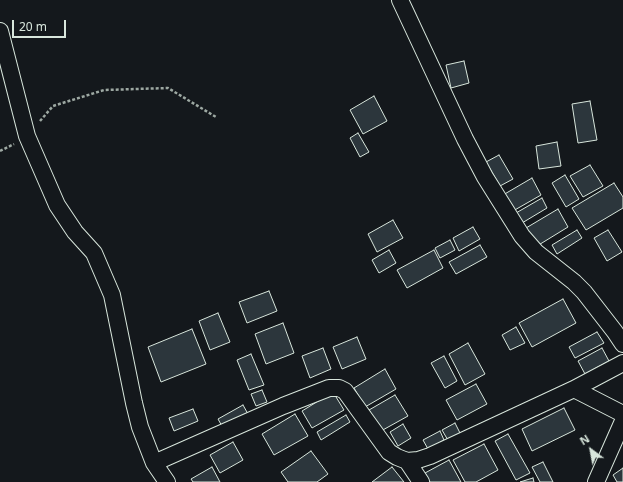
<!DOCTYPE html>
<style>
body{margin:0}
#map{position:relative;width:623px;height:482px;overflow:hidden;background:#14181c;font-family:"Noto Sans",sans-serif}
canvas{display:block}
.north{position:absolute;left:571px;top:430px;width:40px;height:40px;-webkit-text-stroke:3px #14181c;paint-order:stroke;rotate:328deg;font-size:11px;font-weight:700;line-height:16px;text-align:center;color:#d8e6dc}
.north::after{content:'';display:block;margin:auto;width:14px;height:18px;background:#d8e6dc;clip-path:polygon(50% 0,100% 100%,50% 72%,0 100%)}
.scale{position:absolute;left:12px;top:20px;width:54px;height:18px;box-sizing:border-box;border:2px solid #d8e6dc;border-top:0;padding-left:5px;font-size:12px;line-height:14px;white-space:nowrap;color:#d8e6dc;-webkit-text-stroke:3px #14181c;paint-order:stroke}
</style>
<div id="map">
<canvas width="623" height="482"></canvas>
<div class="north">N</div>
<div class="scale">20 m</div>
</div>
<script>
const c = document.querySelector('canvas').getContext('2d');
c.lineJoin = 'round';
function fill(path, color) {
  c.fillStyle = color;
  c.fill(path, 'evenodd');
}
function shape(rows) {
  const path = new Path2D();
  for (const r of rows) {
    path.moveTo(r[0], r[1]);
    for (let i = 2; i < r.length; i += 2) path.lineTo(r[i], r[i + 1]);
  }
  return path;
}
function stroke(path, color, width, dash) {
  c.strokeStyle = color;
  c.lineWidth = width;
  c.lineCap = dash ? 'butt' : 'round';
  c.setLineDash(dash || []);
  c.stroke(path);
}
const building = shape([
 [464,61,469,83,451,88,446,65,464,61],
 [374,96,387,121,363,134,350,110,374,96],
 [590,101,597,140,578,143,572,104,590,101],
 [358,133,369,152,360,157,350,138,358,133],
 [557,142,561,166,539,169,536,146,557,142],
 [499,155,513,179,500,186,486,162,499,155],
 [590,165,603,186,583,197,570,176,590,165],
 [565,175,579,199,566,207,552,183,565,175],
 [532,178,541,195,513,211,503,195,532,178],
 [614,183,623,197,623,208,586,230,572,208,614,183],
 [542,198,547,208,522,223,516,213,542,198],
 [558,209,568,227,537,246,526,228,558,209],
 [393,220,403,238,377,252,368,234,393,220],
 [473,227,480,239,459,251,453,238,473,227],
 [577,230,582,238,557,254,552,245,577,230],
 [608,230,622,252,607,261,594,238,608,230],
 [450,240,455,250,440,258,435,248,450,240],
 [480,245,487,257,456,274,449,262,480,245],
 [389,250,396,263,379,273,372,260,389,250],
 [434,250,443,268,407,288,397,270,434,250],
 [269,291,277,311,247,323,239,302,269,291],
 [563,299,576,323,532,347,519,323,563,299],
 [218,313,230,342,210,350,199,321,218,313],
 [283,323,294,353,266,364,255,334,283,323],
 [516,327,525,343,510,350,502,335,516,327],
 [192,329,206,364,161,382,148,347,192,329],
 [597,332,604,343,575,358,569,347,597,332],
 [357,337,366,359,342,369,333,347,357,337],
 [468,343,485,374,465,385,449,354,468,343],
 [323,348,331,369,310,378,302,356,323,348],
 [602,348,609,361,585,374,578,361,602,348],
 [251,354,264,385,249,390,237,360,251,354],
 [444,356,457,381,445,388,431,363,444,356],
 [385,369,396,389,365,407,354,388,385,369],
 [476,384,487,404,457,420,446,400,476,384],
 [262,390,267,402,256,406,251,394,262,390],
 [333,392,344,410,312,428,302,411,333,392],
 [395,395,408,416,381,431,369,410,395,395],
 [243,405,248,414,223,428,218,419,243,405],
 [564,408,575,430,532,451,522,429,564,408],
 [193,409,198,421,174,431,169,418,193,409],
 [295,414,308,436,274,455,262,434,295,414],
 [346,415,350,422,321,440,317,432,346,415],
 [455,423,461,435,449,442,442,430,455,423],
 [403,424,411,438,398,446,390,432,403,424],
 [440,431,444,440,428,449,423,440,440,431],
 [508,434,530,473,516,480,495,441,508,434],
 [233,442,243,460,220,473,210,455,233,442],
 [484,444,498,470,476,482,465,482,453,460,484,444],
 [311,451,328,474,317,482,288,482,281,472,311,451],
 [449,460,461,482,430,482,425,473,449,460],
 [543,462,553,482,540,482,532,467,543,462],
 [212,467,220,482,193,482,191,479,212,467],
 [392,467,404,482,372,482,392,467],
 [623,468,623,482,617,482,613,475,623,468],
 [533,478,534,482,520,482,533,478]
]);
fill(building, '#2c363c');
stroke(building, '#d8e6dc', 1);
const street = shape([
 [400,0,465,139,485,177,522,236,536,252,574,282,584,292,615,332,623,344],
 [0,31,27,136,57,205,75,232,94,253,112,295,134,403,140,427,154,463,167,482],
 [574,389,623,363],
 [407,461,418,460,430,456,574,389,623,414],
 [154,463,283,406,329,388,339,388,345,391,389,452,397,457,407,461,421,482],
 [596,482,623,421]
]);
stroke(street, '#d8e6dc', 18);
stroke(shape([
 [40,121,53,106,104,90,168,88,216,117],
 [0,151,14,144]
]), '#9da8a2', 2.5, [3, 2]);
stroke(street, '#14181c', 16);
</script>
